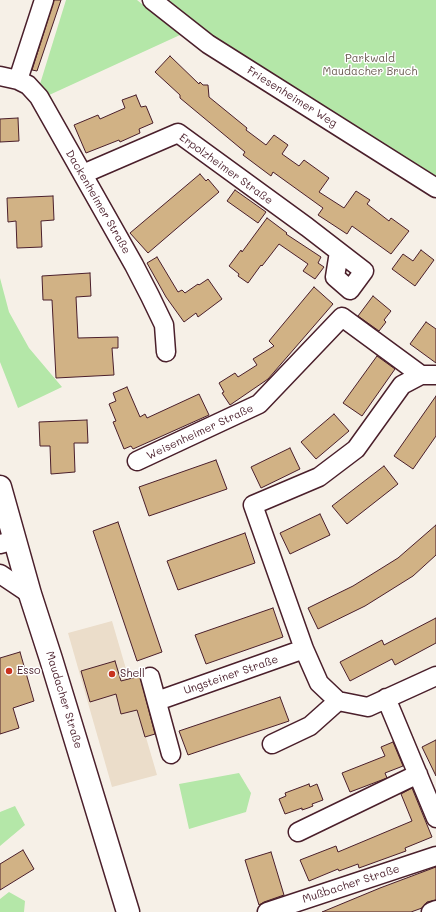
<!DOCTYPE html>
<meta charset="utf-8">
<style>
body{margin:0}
canvas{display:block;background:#f6f0e7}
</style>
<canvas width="436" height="912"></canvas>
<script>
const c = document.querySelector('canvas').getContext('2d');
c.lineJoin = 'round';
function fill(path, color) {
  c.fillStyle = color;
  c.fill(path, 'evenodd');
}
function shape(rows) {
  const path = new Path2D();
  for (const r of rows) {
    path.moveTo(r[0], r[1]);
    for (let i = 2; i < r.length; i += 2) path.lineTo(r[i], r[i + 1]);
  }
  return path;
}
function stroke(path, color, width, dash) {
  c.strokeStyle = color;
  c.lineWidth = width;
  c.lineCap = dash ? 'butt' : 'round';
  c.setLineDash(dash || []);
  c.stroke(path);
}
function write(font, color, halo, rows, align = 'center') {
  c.font = font + ' Mali,sans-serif';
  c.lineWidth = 3;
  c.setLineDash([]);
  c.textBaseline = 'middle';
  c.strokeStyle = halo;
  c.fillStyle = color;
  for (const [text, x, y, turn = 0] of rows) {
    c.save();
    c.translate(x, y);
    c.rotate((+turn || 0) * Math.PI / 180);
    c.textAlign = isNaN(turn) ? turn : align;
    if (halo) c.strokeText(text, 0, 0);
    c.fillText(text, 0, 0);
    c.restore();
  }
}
fill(shape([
 [112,621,157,775,112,787,68,633]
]), '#ebddca');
fill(shape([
 [66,0,137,0,180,35,47,96,40,84],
 [159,0,436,0,436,184,210,39],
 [0,278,9,312,29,348,62,387,18,408,0,362],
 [239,773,251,793,246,812,189,829,179,784],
 [15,806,25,825,0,846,0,812],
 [9,892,25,901,24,912,0,912,0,899]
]), '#b4e7a8');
const building = shape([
 [54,0,61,0,37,71,32,70,54,0],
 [170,56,199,84,200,82,203,85,208,85,209,97,247,128,246,130,266,145,274,135,288,145,282,154,299,166,304,160,329,178,319,192,344,208,356,191,370,200,367,204,389,221,391,218,409,231,391,254,352,226,347,234,318,215,323,208,273,172,271,176,243,155,245,152,180,98,180,95,155,72,170,56],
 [136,95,141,107,146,106,153,123,139,129,140,133,120,142,119,140,86,153,74,125,98,115,100,119,125,108,122,100,136,95],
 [18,118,19,141,0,142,0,119,18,118],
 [200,174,206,181,208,179,219,192,148,253,130,233,200,174],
 [235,190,266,212,258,223,227,201,235,190],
 [53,196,54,220,41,221,42,247,17,248,16,221,8,222,7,198,53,196],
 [267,218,287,233,286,234,321,257,318,263,324,267,315,279,303,271,308,264,279,244,262,266,261,265,248,283,238,276,239,274,229,266,241,250,242,252,267,218],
 [421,250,434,260,415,286,392,269,403,254,413,261,421,250],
 [157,257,178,292,182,290,185,293,198,284,199,285,208,279,222,299,198,317,196,313,184,322,166,297,147,263,157,257],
 [90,273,91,296,76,297,78,338,118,337,118,348,112,348,114,375,56,378,52,300,43,300,42,276,90,273],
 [314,287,333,304,268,379,230,405,222,393,224,392,219,383,235,373,238,377,257,365,253,359,274,346,269,341,314,287],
 [373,296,391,311,384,320,386,322,379,331,358,316,373,296],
 [426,322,436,329,436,363,410,344,426,322],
 [377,356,395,369,362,416,343,403,377,356],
 [127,387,140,417,145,414,147,418,199,394,209,415,133,449,131,446,124,449,113,422,116,421,109,404,116,401,113,393,127,387],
 [436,396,436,436,413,469,394,456,436,396],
 [334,414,349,431,316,459,301,442,334,414],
 [87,420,88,443,74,443,75,472,51,474,50,446,40,446,39,422,87,420],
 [290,448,300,469,261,488,251,467,290,448],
 [216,460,227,489,149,516,139,487,216,460],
 [384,466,398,484,347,524,332,506,384,466],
 [320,514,330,535,290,554,280,533,320,514],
 [118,522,162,652,137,661,93,531,118,522],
 [436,525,436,555,413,576,365,606,318,629,308,608,353,586,398,558,436,525],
 [245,533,255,563,178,590,167,561,245,533],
 [273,608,283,637,206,664,195,635,273,608],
 [436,618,436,643,395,665,392,659,350,681,340,662,382,640,384,645,436,618],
 [20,652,34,701,13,708,19,728,0,734,0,658,20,652],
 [115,661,121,681,140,676,155,734,145,737,137,710,121,714,116,694,90,702,81,671,115,661],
 [280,697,289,721,188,755,179,731,280,697],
 [436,740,436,776,422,747,436,740],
 [393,742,403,766,385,773,387,778,350,792,342,773,385,756,381,747,393,742],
 [309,784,310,787,317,784,323,800,312,804,313,806,308,808,302,810,302,808,285,814,279,799,286,796,285,793,309,784],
 [412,788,432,837,405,848,406,851,359,868,358,864,339,871,338,869,309,881,300,860,336,846,338,852,412,821,401,794,412,788],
 [23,850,34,869,0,890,0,864,23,850],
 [271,852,284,895,264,902,259,905,245,860,271,852],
 [436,867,436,900,427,902,422,908,411,912,322,912,380,888,436,867]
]);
fill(building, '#d1b285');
stroke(building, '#4a1f2b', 1);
const minor = shape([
 [152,0,208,44,436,188],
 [0,76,18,80,28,85,39,97,134,265,150,296,164,325,166,352],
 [18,80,44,0],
 [83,174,178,133,307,227,364,271,350,290,335,277,339,252],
 [137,461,259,404,342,317,421,375],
 [0,544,15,540],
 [0,574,30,594],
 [150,677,171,754],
 [386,698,436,818],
 [157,701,304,649],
 [338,701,319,683,304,649,253,505,319,477,356,449,402,385,421,375,436,375],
 [338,701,368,707,436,676],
 [272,744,310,726,338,701],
 [298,832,418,774],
 [267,912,436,856],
 [431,912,436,910]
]);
const major = shape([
 [0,487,30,594,51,659,128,912]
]);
stroke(minor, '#4a1f2b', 21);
stroke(major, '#4a1f2b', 25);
stroke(minor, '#fff', 18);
stroke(major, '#fff', 22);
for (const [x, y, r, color] of [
 [9,671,4,"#c8321e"],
 [112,674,4,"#c8321e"]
]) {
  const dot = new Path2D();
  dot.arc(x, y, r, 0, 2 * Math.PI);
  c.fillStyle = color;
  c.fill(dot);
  stroke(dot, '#fff', 1.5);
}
write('11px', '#6a5b50', '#fff', [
 ["Parkwald",370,59],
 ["Maudacher Bruch",370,72]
]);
write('11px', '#4a1f2b', '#fff', [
 ["Friesenheimer Weg",292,97,32],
 ["Erpolzheimer Straße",226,169,36],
 ["Dackenheimer Straße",98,202,60],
 ["Weisenheimer Straße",200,432,-25],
 ["Ungsteiner Straße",231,675,-19],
 ["Maudacher Straße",64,700,73],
 ["Mußbacher Straße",351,884,-18]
]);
write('11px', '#4a1f2b', '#fff', [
 ["Esso",17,671],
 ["Shell",120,674]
], 'left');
</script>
